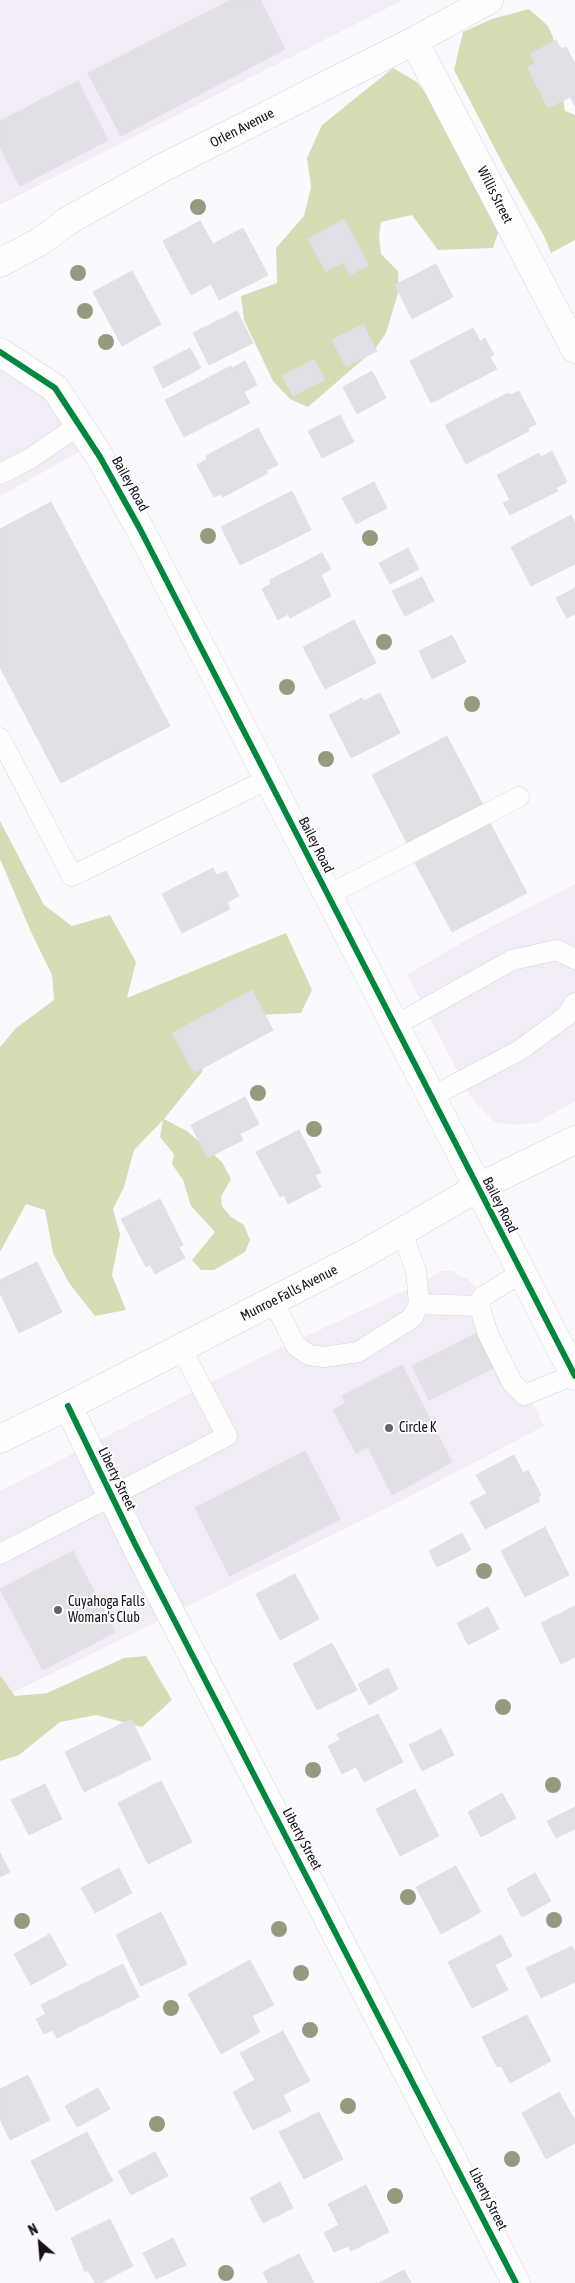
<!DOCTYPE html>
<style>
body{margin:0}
#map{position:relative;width:575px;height:2283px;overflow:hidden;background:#fbf9fe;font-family:"Asap Condensed",sans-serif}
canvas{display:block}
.north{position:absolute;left:15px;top:2218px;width:50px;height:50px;-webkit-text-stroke:4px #fff;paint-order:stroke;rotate:333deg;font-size:14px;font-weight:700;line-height:20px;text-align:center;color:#15101a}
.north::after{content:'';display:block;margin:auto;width:18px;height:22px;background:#15101a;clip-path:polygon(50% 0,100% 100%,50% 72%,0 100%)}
</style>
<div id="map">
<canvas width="575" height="2283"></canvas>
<div class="north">N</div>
</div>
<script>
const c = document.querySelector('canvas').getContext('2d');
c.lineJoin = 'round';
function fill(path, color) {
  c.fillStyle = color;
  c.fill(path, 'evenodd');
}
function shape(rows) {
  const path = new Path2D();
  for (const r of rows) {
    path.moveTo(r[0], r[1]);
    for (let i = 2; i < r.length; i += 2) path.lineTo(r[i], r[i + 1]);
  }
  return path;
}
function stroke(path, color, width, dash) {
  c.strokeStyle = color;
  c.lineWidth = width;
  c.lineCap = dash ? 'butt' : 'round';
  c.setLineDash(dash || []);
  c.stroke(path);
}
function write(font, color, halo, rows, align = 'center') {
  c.font = font + ' "Asap Condensed",sans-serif';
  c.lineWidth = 4;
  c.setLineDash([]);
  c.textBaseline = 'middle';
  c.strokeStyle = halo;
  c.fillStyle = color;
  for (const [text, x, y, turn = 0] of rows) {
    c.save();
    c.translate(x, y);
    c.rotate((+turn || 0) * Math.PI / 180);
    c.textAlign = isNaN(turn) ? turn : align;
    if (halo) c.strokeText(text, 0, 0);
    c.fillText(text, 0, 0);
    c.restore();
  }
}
fill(shape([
 [0,0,403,0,0,205],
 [0,352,92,445,0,496],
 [575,884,575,1101,537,1123,511,1125,495,1122,472,1099,407,975,468,939],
 [439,1271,452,1271,467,1279,476,1287,544,1426,405,1499,0,1699,0,1491,263,1356,427,1280]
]), '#f2ecf7');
fill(shape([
 [529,9,548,26,553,37,565,111,575,115,575,240,551,253,544,236,506,170,454,70,463,32,492,19],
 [393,68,417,82,446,120,493,213,498,233,493,248,438,250,412,215,381,222,379,237,381,254,398,271,399,290,386,333,375,349,308,407,290,399,273,381,244,320,241,296,277,283,276,248,304,216,311,187,307,158,322,125],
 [0,821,44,905,72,926,110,915,136,962,127,998,286,933,312,990,301,1013,257,1015,209,1025,202,1072,164,1119,187,1131,222,1162,231,1179,221,1197,222,1206,231,1217,244,1225,250,1240,245,1252,214,1270,201,1270,192,1260,215,1232,191,1206,183,1180,172,1164,174,1154,160,1137,163,1120,134,1150,124,1187,113,1209,120,1234,112,1275,126,1310,95,1316,69,1283,53,1253,45,1210,26,1204,0,1252,0,1047,16,1028,54,1000,52,975,31,932,0,859],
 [146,1656,172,1700,142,1727,96,1715,60,1722,19,1755,0,1761,0,1675,15,1696,47,1693,124,1658]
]), '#d7dcb5');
const building = shape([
 [231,0,260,0,285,49,121,136,88,73,231,0],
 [556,40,561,49,566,47,575,64,575,106,570,97,548,108,527,67,535,63,530,54,556,40],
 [78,81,108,140,20,186,0,147,0,121,78,81],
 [344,219,369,265,350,275,343,262,326,272,308,239,344,219],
 [200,221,213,244,243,228,268,275,219,300,211,284,191,295,163,241,200,221],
 [436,264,453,297,412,319,395,285,436,264],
 [132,271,161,324,122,346,93,292,132,271],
 [237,311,253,343,209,365,193,333,237,311],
 [363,324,377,351,346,367,332,340,363,324],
 [473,328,480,341,485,338,494,355,490,357,497,369,431,403,410,361,473,328],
 [190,348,201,368,163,388,153,367,190,348],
 [314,359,325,380,293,396,282,376,314,359],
 [245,361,257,385,244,392,250,403,184,437,165,400,231,366,232,368,245,361],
 [372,371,386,398,357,414,343,387,372,371],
 [519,391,536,424,528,428,529,431,466,464,445,425,508,393,511,395,519,391],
 [340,415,354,442,322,458,308,431,340,415],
 [258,428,278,465,266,470,268,473,223,497,221,494,214,497,197,465,207,459,206,456,258,428],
 [552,451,567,482,556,488,558,491,510,515,503,503,510,500,497,475,539,453,541,457,552,451],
 [374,482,387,508,356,524,342,498,374,482],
 [292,491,311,530,240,565,221,527,292,491],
 [51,502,170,726,61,783,0,667,0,529,51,502],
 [571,515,575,523,575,564,531,586,511,547,571,515],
 [408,548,419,569,390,584,379,563,408,548],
 [322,553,331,569,321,575,331,596,290,618,288,614,278,620,262,589,271,584,270,580,322,553],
 [422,577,434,601,405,616,392,591,422,577],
 [575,588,575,614,567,618,556,598,575,588],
 [354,620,376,663,325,689,303,647,354,620],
 [452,635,466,662,432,679,419,651,452,635],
 [380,693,400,733,351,758,329,715,362,698,364,701,380,693],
 [447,736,483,805,408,845,372,775,447,736],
 [490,823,527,893,452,932,415,863,490,823],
 [213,868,216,875,226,871,239,896,227,902,230,909,182,933,162,894,213,868],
 [252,990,273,1030,194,1073,172,1033,252,990],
 [245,1097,259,1124,240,1134,243,1140,207,1158,191,1125,245,1097],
 [299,1130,321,1172,315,1175,321,1187,288,1204,284,1195,280,1197,256,1152,299,1130],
 [160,1199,183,1245,179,1247,185,1258,155,1274,150,1265,146,1267,121,1219,160,1199],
 [37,1262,62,1312,19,1333,0,1293,0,1280,37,1262],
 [477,1333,495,1367,429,1400,412,1366,477,1333],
 [402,1365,452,1462,392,1495,368,1447,356,1453,333,1410,346,1403,342,1396,402,1365],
 [305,1451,340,1519,230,1576,195,1508,305,1451],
 [514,1455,523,1473,528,1470,541,1495,538,1497,540,1501,485,1529,470,1502,487,1494,476,1475,514,1455],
 [545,1527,569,1575,525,1597,501,1551,545,1527],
 [462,1533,471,1550,437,1567,429,1551,462,1533],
 [73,1551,115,1632,43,1670,0,1589,73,1551],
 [295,1574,319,1619,280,1640,256,1594,295,1574],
 [575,1606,575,1657,561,1664,541,1623,575,1606],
 [488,1607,499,1629,468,1645,457,1623,488,1607],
 [332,1643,357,1690,317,1710,293,1664,332,1643],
 [388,1668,398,1689,369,1705,358,1684,388,1668],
 [378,1714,403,1762,364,1782,356,1767,342,1774,328,1746,340,1740,337,1734,378,1714],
 [131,1719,151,1759,84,1792,65,1752,131,1719],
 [441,1729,454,1755,422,1771,409,1745,441,1729],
 [161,1781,192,1842,148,1864,118,1803,161,1781],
 [45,1784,62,1819,29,1835,11,1800,45,1784],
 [415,1789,439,1836,400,1856,376,1809,415,1789],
 [502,1793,516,1818,481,1837,468,1812,502,1793],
 [575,1807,575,1829,556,1838,547,1821,575,1807],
 [0,1853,10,1872,0,1877,0,1853],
 [456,1866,481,1912,441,1934,416,1887,456,1866],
 [119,1868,132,1893,95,1913,81,1888,119,1868],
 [535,1873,551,1901,522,1917,507,1889,535,1873],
 [161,1912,187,1964,141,1986,116,1935,161,1912],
 [50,1934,67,1965,31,1985,14,1954,50,1934],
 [501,1935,512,1956,495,1965,508,1990,472,2008,448,1962,501,1935],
 [572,1946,575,1952,575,1982,541,1998,526,1968,572,1946],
 [250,1960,274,2005,252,2016,260,2032,221,2054,188,1994,250,1960],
 [123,1964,139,1997,57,2038,52,2030,44,2034,36,2019,46,2014,41,2005,123,1964],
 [527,2015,551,2061,510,2083,501,2066,497,2067,482,2037,527,2015],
 [283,2031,310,2081,283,2095,291,2111,253,2130,233,2092,255,2080,240,2053,283,2031],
 [28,2075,50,2120,10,2140,0,2119,0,2089,28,2075],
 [98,2088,110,2109,77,2127,65,2106,98,2088],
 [559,2092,575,2121,575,2143,546,2159,522,2113,559,2092],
 [319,2112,343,2159,304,2179,279,2132,319,2112],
 [87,2132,113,2181,56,2211,31,2161,87,2132],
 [155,2152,168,2176,131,2195,118,2171,155,2152],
 [280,2182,293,2208,263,2223,250,2198,280,2182],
 [366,2185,389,2232,351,2251,348,2246,334,2252,324,2233,339,2225,328,2204,366,2185],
 [110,2219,133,2266,100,2283,95,2283,88,2270,85,2272,71,2238,110,2219],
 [173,2238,186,2265,156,2279,143,2253,173,2238],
 [299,2254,314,2283,268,2283,263,2272,299,2254],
 [404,2270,411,2283,379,2283,404,2270]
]);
fill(building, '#e2dfe7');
stroke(building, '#e2dee6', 1);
const service = shape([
 [0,474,31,458,79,425],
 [0,738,72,876,268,779],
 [328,895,519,797],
 [394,1026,512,960,557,950,575,959],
 [431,1097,520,1050,566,1016,575,1003],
 [521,1273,482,1297,479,1306,488,1334,512,1382,524,1395,574,1375],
 [273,1301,296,1346,309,1355,324,1357,358,1352,412,1318,419,1304,416,1271,402,1232],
 [419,1304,479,1306],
 [0,1554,227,1436,181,1348]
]);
const minor = shape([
 [414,41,575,349],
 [0,263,41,241,66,222,162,168,414,41,489,0],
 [68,1406,135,1544,516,2283]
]);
const tertiary = shape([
 [0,352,55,388,100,457,140,529,575,1376],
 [0,1439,68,1406,362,1255,477,1188,575,1140]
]);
stroke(service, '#d6d3da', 21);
stroke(minor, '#d6d3da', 29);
stroke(tertiary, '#d6d3da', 29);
stroke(service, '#fefeff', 20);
stroke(minor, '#fefeff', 28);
stroke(tertiary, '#fefeff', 28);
stroke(shape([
 [0,352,55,388,100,457,140,529,575,1376],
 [68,1406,135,1544,516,2283]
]), '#00873e', 6);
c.fillStyle = '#979a7e';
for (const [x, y] of [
 [198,207],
 [78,273],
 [85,311],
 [106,342],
 [208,536],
 [370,538],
 [384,642],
 [287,687],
 [472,704],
 [326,759],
 [258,1093],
 [314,1129],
 [484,1571],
 [503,1707],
 [313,1770],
 [553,1785],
 [408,1897],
 [554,1920],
 [22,1921],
 [279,1929],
 [301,1973],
 [171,2008],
 [310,2030],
 [348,2106],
 [157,2124],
 [512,2159],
 [395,2196],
 [226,2273]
]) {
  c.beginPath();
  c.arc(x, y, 8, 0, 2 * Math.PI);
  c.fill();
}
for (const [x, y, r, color] of [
 [389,1428,5,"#66626a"],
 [58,1610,5,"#66626a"]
]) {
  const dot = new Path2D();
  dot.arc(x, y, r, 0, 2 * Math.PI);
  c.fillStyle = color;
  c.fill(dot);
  stroke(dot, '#fff', 2);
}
write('14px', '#15101a', '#fff', [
 ["Orlen Avenue",242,128,-27],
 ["Willis Street",495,195,63],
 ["Bailey Road",130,484,61],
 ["Bailey Road",316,845,63],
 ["Bailey Road",500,1205,63],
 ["Munroe Falls Avenue",289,1293,-27],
 ["Liberty Street",117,1479,64],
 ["Liberty Street",302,1839,62],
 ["Liberty Street",488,2199,63]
]);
write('14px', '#15101a', '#fff', [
 ["Circle K",399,1428],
 ["Cuyahoga Falls",68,1602],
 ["Woman's Club",68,1618]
], 'left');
</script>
